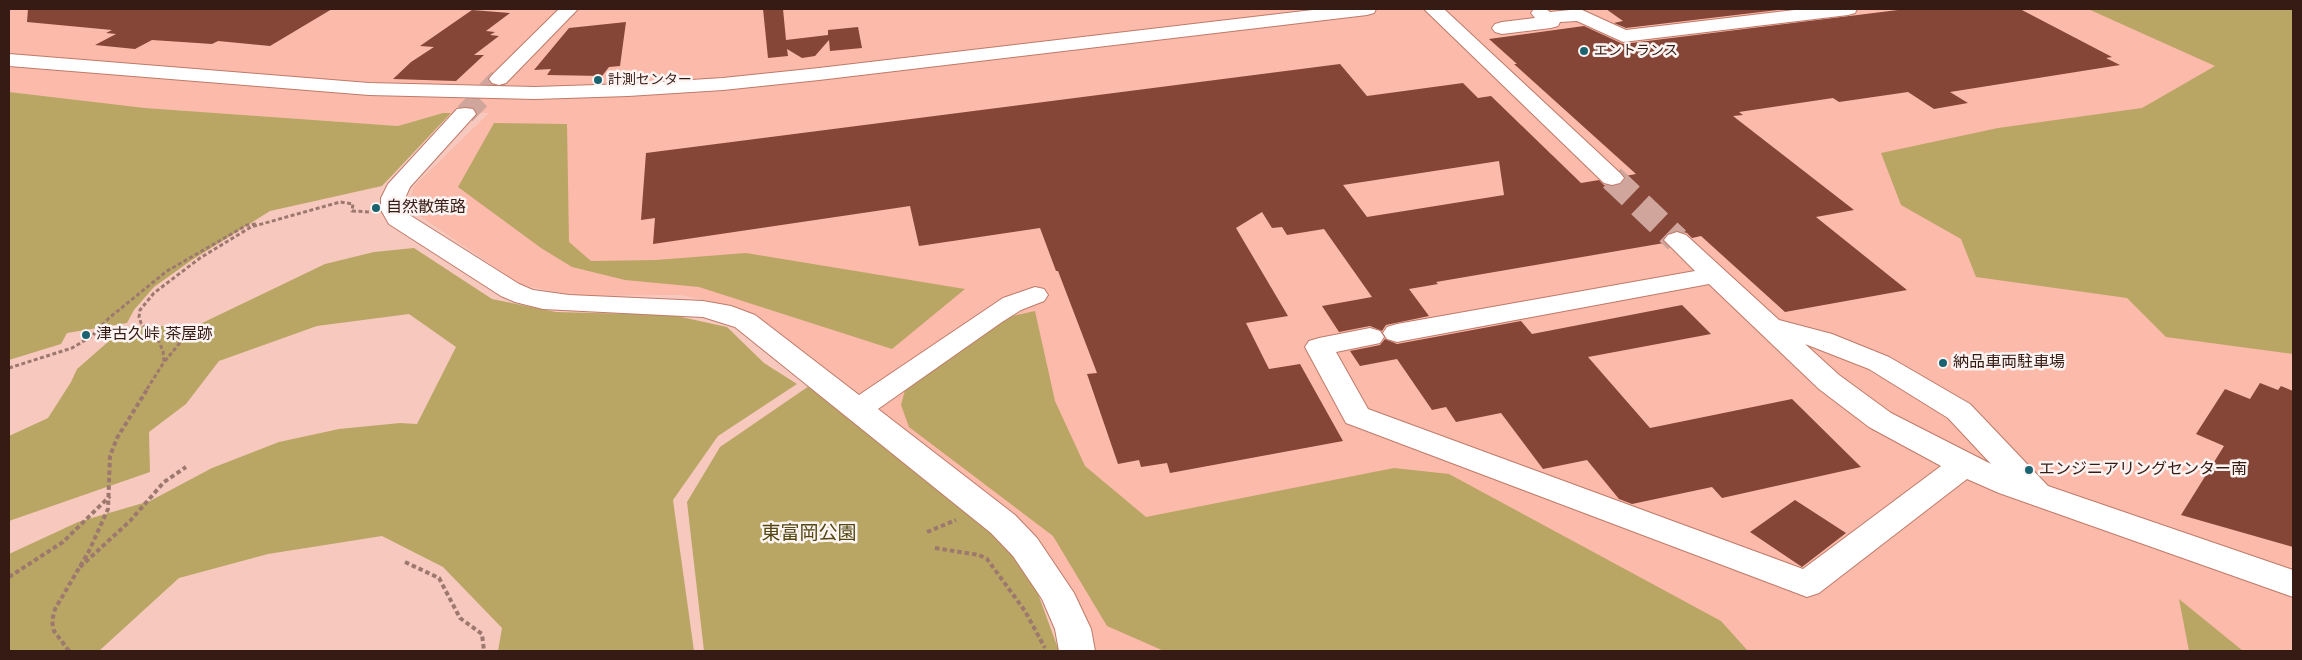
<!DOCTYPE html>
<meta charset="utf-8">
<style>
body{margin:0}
#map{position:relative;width:2302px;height:660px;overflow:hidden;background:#f7c9be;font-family:"DejaVu Sans",sans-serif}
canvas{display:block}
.frame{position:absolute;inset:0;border:10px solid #361b14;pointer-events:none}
</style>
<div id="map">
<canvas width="2302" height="660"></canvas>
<div class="frame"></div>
</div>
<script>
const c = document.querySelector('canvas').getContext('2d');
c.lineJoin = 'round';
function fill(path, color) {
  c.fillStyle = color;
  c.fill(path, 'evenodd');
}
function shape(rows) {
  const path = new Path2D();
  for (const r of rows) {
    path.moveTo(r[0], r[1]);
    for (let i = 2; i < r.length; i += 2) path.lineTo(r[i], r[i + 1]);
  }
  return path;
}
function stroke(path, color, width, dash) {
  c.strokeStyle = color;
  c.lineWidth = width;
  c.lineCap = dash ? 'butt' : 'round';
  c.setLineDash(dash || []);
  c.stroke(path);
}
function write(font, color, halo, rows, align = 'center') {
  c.font = font + ' "DejaVu Sans","Noto Sans JP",sans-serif';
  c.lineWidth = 5;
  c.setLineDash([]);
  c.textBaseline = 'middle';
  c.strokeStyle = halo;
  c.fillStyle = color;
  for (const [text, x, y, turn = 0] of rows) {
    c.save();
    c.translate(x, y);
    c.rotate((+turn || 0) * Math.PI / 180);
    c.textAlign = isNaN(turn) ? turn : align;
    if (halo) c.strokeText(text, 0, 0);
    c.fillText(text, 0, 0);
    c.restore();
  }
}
fill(shape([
 [9,9,2293,9,2293,651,1091,651,1087,635,905,431,740,308,680,295,574,296,521,285,408,208,414,186,489,113,443,113,398,126,145,108,9,92]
]), '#fcbaaa');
fill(shape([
 [2088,9,2293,9,2293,354,2166,337,2127,298,1976,277,1961,239,1901,205,1881,153,1998,128,2142,108,2215,66],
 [9,92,145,108,398,126,443,113,451,113,382,186,270,211,192,260,154,287,134,310,127,323,67,333,61,344,9,360],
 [494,123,567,124,569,242,591,261,656,260,746,253,965,289,892,349,699,287,625,280,572,267,541,248,458,187],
 [414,248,492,299,556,312,672,315,727,327,764,363,797,384,718,436,673,500,694,651,498,651,502,628,443,567,382,536,268,554,179,578,99,651,9,651,9,554,78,522,150,501,212,468,279,442,339,429,400,423,417,424,456,347,409,314,317,326,219,361,186,404,149,432,150,472,9,521,9,436,48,418,71,382,77,369,125,327,198,325,325,264,374,252],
 [1035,311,1055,401,1085,466,1146,517,1394,468,1449,474,1721,621,1748,651,1164,651,1107,626,1053,536,909,427,901,405,905,390,928,369,1003,318],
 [809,386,986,525,1012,553,1037,591,1059,651,704,651,687,502,720,447],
 [2179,599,2243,651,2189,651]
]), '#b9a664');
fill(shape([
 [28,9,332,9,270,46,218,41,212,44,152,40,135,49,95,45,116,34,106,33,112,30,27,22],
 [763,9,783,9,786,40,828,35,828,30,858,27,862,48,830,51,829,40,815,56,802,58,787,49,788,56,768,58],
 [1606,9,1776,9,1778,10,1626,28,1614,23,1623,21],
 [1906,9,2020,9,2112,57,2106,58,2120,65,1950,92,1968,103,1934,109,1908,92,1839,102,1833,98,1739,112,1743,115,1733,116,1854,210,1816,217,1907,290,1785,312,1701,236,1692,238,1687,233,1676,230,1667,234,1662,240,1664,243,1436,282,1438,284,1409,289,1429,316,1386,325,1382,331,1370,326,1339,332,1322,306,1372,297,1324,229,1287,235,1282,227,1272,228,1262,212,1236,228,1288,316,1246,323,1269,369,1300,364,1343,441,1170,473,1167,463,1141,467,1139,460,1118,464,1087,374,1097,373,1058,271,1056,271,1040,228,919,246,910,206,653,244,655,218,641,220,646,153,1340,64,1367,96,1463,83,1478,98,1491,96,1581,183,1599,180,1604,185,1612,187,1621,184,1625,179,1625,176,1636,174,1514,64,1517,64,1489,39,1584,26,1623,44],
 [1499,161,1504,195,1367,217,1343,185],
 [472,10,510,13,486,31,495,32,490,35,499,36,474,55,484,55,456,81,393,79,411,62,434,47,420,46],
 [626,22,620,66,609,67,602,76,547,75,551,69,534,70,569,28],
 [1682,305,1711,334,1588,357,1650,428,1792,399,1861,467,1722,498,1712,487,1632,504,1619,499,1587,460,1543,469,1501,413,1456,422,1446,407,1432,410,1397,359,1360,366,1350,351,1380,345,1385,339,1397,344,1521,321,1532,334],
 [2260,383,2278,390,2281,386,2293,391,2293,547,2181,515,2224,446,2196,434,2225,389,2250,399],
 [1795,500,1846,533,1802,567,1750,532]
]), '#854537');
stroke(shape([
 [465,114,499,79]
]), '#d0a69c', 21, [21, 11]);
stroke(shape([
 [1612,178,1677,240]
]), '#d0a69c', 26, [26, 13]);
const minor = shape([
 [559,9,578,9,506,83,499,85,492,83,489,79,492,75,559,9],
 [1321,9,1376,9,1374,13,1367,15,819,80,723,90,628,96,535,99,369,95,9,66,9,54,369,83,535,87,628,84,723,78,819,68,1321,9],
 [1424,9,1444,9,1620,173,1624,178,1620,183,1612,185,1604,183,1424,9],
 [1534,9,1546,9,1550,12,1580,9,1626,30,1803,9,1857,9,1855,13,1848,15,1623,42,1577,21,1560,22,1558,26,1551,28,1502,34,1495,32,1492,28,1495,24,1502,22,1535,18,1531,13,1534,9],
 [465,108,473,109,476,114,410,187,405,198,405,210,408,214,519,284,533,290,569,295,703,301,731,306,755,315,859,395,1003,298,1035,287,1044,289,1048,295,1044,301,1021,310,1002,322,878,409,1015,515,1037,538,1074,593,1091,629,1095,651,1059,651,1055,629,1042,599,1013,556,991,533,735,327,703,317,543,309,515,302,501,296,389,224,381,210,381,198,388,184,457,109,465,108],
 [1677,232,1686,235,1779,320,1832,334,1889,357,1970,404,2048,486,2293,570,2293,597,1999,493,1967,479,1819,593,1807,597,1346,423,1305,347,1309,341,1319,338,1370,328,1380,331,1384,337,1380,343,1336,352,1368,409,1803,569,1941,466,1869,427,1819,389,1709,284,1397,342,1387,339,1383,333,1387,327,1397,324,1695,271,1664,240,1668,235,1677,232],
 [1805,344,1869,369,1948,418,1991,464,1891,413,1839,375,1805,344]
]);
stroke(minor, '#bf7a69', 2);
stroke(shape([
 [165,361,192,328],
 [9,368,72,348,92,336,109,318,167,271,247,225,257,224],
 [147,389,164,362,163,351,159,342,141,323,139,317,140,310,154,293,200,258,251,227,340,202,353,204,352,211,370,212]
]), '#9d786f', 3, [4, 2.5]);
stroke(shape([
 [927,532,956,520],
 [935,548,979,555,987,559,1025,611,1045,648],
 [405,562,439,578,460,618,482,634,484,651],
 [80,567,130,521,164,482,186,467],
 [9,577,63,542,110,496],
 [69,651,54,631,52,621,55,609,89,551,108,509,110,456,117,438,148,388]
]), '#9d786f', 4, [4.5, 3]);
fill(minor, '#fff');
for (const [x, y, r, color] of [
 [1584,51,5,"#1a6371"],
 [598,80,5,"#1a6371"],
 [376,208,5,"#1a6371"],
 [86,335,5,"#1a6371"],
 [1943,363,5,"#1a6371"],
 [2029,470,5,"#1a6371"]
]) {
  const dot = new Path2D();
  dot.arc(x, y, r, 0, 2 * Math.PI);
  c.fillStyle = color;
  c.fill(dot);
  stroke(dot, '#fcf4f2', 2);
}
write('14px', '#361b14', '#fcf4f2', [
 ["エントランス",1594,51],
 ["計測センター",608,80]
], 'left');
write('16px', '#361b14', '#fcf4f2', [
 ["自然散策路",386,208],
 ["津古久峠 茶屋跡",96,335],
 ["納品車両駐車場",1953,363],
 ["エンジニアリングセンター南",2039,470]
], 'left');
write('19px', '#544711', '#fcf4f2', [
 ["東富岡公園",809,534]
]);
</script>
